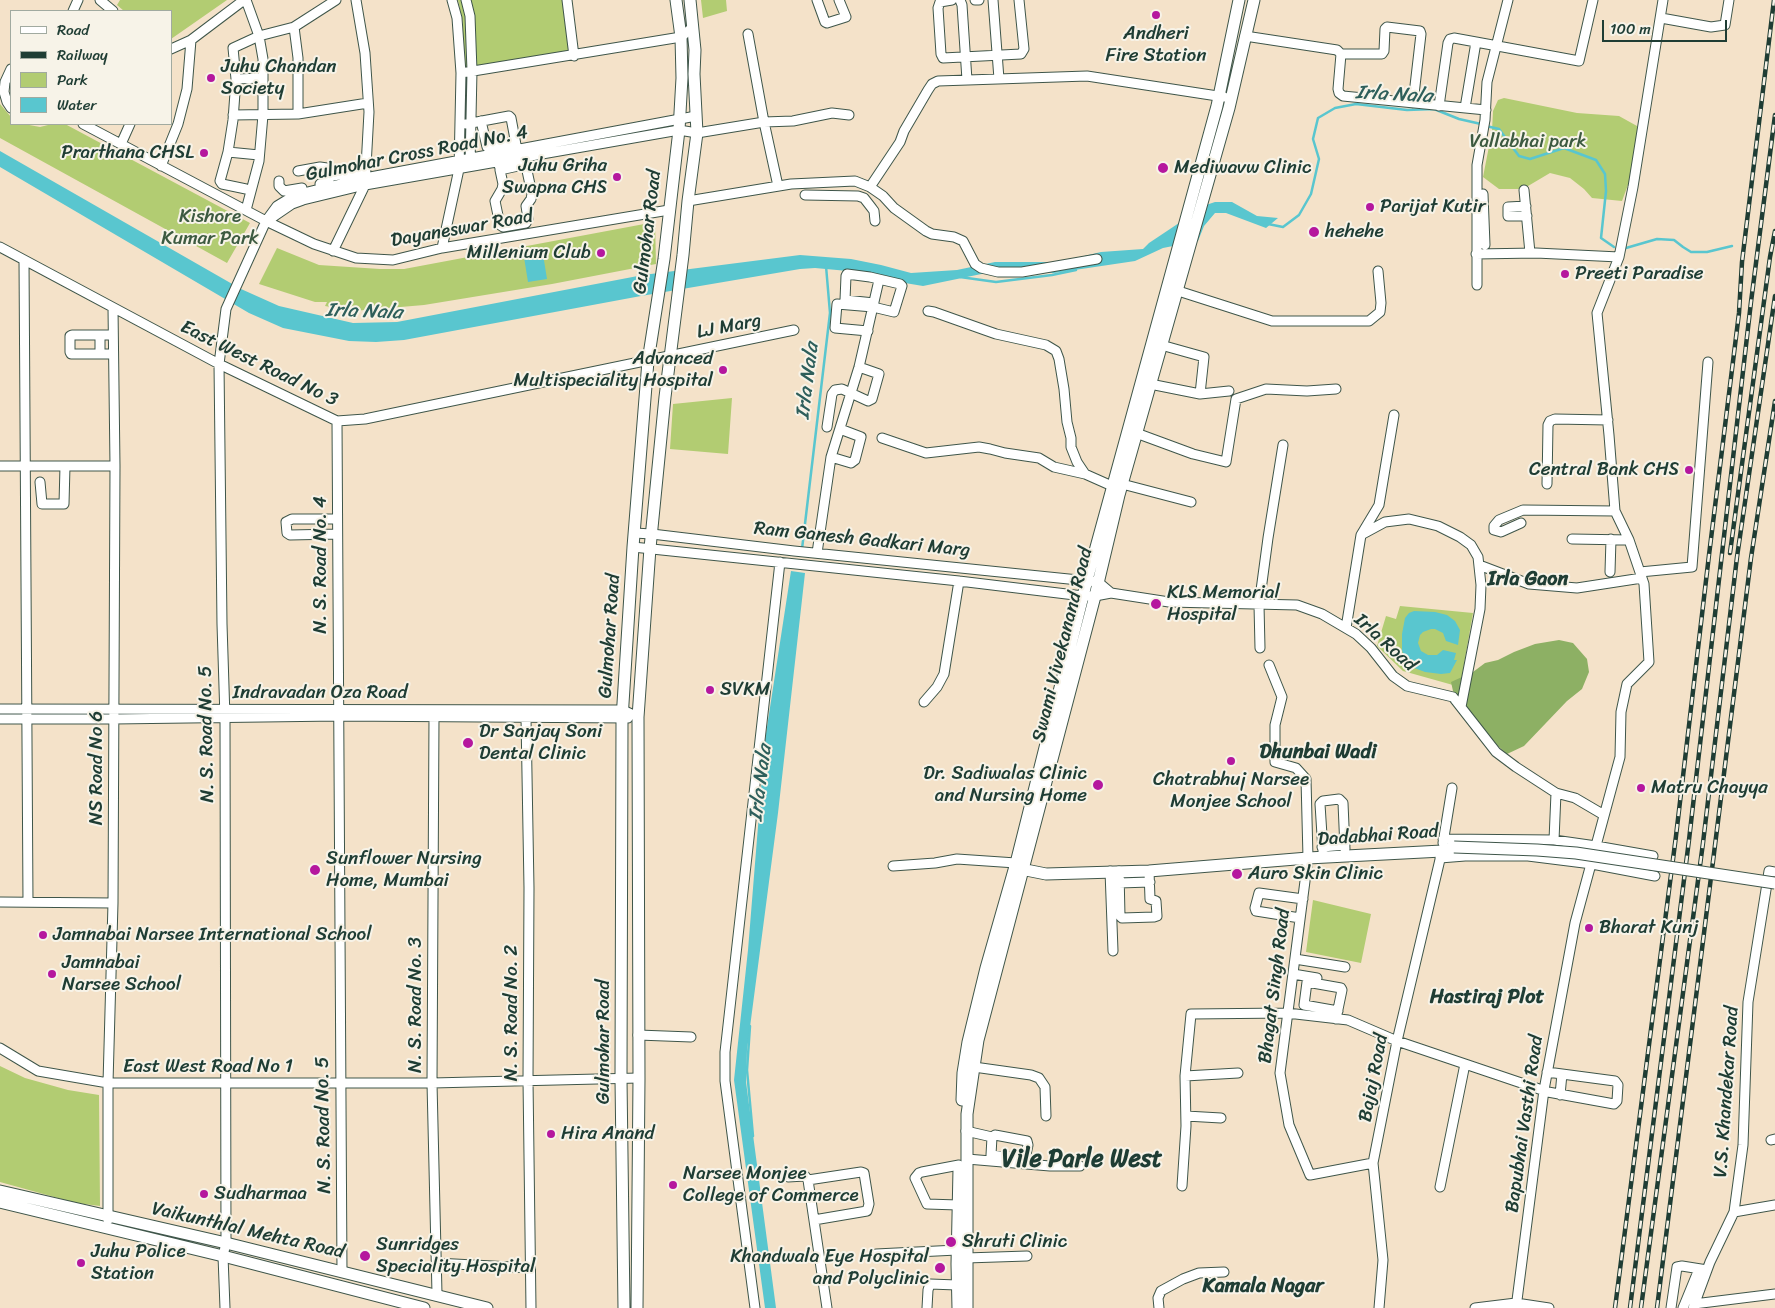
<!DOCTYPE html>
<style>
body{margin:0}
#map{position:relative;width:1775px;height:1308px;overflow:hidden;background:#f4e2c9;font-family:Sriracha,sans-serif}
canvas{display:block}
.legend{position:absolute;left:10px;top:10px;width:162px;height:115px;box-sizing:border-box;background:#f7f3e8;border:1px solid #a1aaa0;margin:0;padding:6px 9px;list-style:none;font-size:15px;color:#1f3d34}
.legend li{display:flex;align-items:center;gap:10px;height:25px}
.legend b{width:25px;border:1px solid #a1aaa0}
.scale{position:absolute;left:1602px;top:20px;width:125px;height:22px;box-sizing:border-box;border:2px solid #1f3d34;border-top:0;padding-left:6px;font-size:15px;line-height:18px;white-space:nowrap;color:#1f3d34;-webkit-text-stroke:4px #f7f3e8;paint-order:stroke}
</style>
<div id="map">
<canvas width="1775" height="1308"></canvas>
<ul class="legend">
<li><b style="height:6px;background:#fff"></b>Road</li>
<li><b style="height:6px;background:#1f3d34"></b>Railway</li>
<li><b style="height:14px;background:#b2cc72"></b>Park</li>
<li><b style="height:14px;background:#59c6cf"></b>Water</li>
</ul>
<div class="scale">100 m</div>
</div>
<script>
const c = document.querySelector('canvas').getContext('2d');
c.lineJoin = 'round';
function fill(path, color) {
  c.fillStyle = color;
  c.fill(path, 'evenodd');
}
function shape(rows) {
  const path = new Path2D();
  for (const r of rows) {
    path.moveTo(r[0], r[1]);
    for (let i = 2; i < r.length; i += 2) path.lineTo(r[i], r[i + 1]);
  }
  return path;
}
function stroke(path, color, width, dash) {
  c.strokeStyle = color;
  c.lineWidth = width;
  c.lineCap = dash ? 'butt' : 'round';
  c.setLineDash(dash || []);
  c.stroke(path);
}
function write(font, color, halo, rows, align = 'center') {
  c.font = font + ' Sriracha,sans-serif';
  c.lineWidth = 4;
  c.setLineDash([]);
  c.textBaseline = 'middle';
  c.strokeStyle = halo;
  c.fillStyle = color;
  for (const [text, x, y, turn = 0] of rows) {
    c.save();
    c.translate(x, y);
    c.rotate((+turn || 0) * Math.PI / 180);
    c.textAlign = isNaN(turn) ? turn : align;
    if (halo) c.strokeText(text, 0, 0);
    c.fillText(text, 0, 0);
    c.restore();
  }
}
fill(shape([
 [120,0,227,0,171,39,171,11,124,11,117,5],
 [458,0,565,0,572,54,462,71,463,23],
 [701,0,726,0,727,11,703,18],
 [1504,98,1577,113,1619,116,1637,126,1637,144,1632,174,1622,201,1592,198,1584,189,1570,178,1550,173,1523,189,1499,189,1483,177,1492,131,1493,111,1498,100],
 [0,104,11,117,11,124,24,124,40,127,52,124,65,124,250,223,227,263,0,138],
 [655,222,656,264,552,284,424,305,353,311,325,306,327,302,315,302,259,284,277,248,319,265,380,269,404,269],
 [732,398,728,454,670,449,673,404],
 [1400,606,1473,613,1460,687,1403,671,1377,646,1386,616,1396,619],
 [1313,900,1371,914,1361,963,1306,952],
 [0,1066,25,1078,68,1090,99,1095,100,1206,76,1203,0,1182]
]), '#b2cc72');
fill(shape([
 [1559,640,1573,643,1587,659,1589,672,1582,689,1567,701,1524,746,1507,754,1498,746,1453,691,1451,682,1473,672,1485,663,1498,660,1514,652,1535,644]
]), '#8db064');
fill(shape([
 [0,151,241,289,279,306,353,323,397,322,643,275,800,255,851,259,881,265,911,273,957,270,995,262,1059,262,1101,252,1143,249,1149,243,1206,205,1215,202,1232,202,1257,216,1278,218,1266,228,1226,213,1215,213,1204,226,1198,241,1163,248,1135,261,1088,268,1054,273,1015,270,996,271,923,286,887,280,848,271,815,268,800,269,641,296,404,340,376,342,349,341,283,328,249,313,0,167],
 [542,248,547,279,528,282,523,251],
 [791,571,805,573,778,813,747,1050,746,1082,776,1308,765,1308,734,1080,748,950,765,740],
 [1414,611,1435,612,1447,615,1455,621,1460,630,1458,645,1446,641,1443,633,1435,629,1431,629,1423,632,1420,635,1418,643,1421,651,1428,655,1437,655,1443,650,1456,653,1454,660,1457,660,1450,673,1441,674,1425,672,1409,666,1405,661,1402,650,1402,634,1405,618,1409,613]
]), '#59c6cf');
stroke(shape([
 [1486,126,1499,129,1519,156,1530,159,1564,148,1596,160,1605,174,1606,191,1601,238,1614,247],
 [1268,224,1283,227,1299,215,1311,194,1319,159,1313,139,1318,118,1335,108,1356,104,1407,110,1434,109,1459,119,1481,124],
 [1626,248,1657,239,1674,240,1683,247,1691,252,1707,252,1732,246],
 [960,277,996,282,1052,275,1076,270],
 [802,549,830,313,826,266],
 [750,1026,747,1070,753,1136]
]), '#59c6cf', 2.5);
const minor = shape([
 [100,0,113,11],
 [466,0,470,16,472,71,470,165],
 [567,0,574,56],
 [817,0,825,22,827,23,846,17,839,0],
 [952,0,940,2,938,8,941,54,943,58,1021,54,1024,49,1019,0],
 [960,0,962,5,967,80],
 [975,0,979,0],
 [993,0,999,79],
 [73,11,78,0],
 [1661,18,1711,27,1725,25,1729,0],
 [294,27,298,58,298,114],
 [748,34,764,122,778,186],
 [1245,36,1337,50,1341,54],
 [1476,42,1579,61,1593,0],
 [171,49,191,40,244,0],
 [11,69,5,82,4,92,7,102,11,108],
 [461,73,681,37,693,27],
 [236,79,263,78],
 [1413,103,1421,34,1420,31,1387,27,1385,29,1384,51,1382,54,1341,54,1338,89,1339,93,1343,96,1486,110],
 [1439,106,1448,43,1450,39,1454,38,1476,42,1465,108],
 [233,115,298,114,368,103],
 [481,121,487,147,515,141],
 [83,124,266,221,314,244,356,258,393,260,442,248,669,210],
 [466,124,509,116,511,118,517,150],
 [121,144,130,124],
 [228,152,259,155],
 [498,162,500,168,500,170,503,184,502,189,495,201,500,225,503,227,526,223,528,219,526,206,531,199,532,194,526,166,523,165,500,170],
 [161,166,178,124,187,89,191,40],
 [298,171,320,167,327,168,330,173,329,180,326,183,320,184],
 [326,177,365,171],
 [279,181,279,186,284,191,302,188],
 [870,187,900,142,904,131,928,90,932,84,938,81,1087,76,1224,97],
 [246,189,222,184,220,181,228,152,233,120,236,79,233,48,259,36,294,27,336,0],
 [1524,190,1530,253],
 [1483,194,1485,245],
 [805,195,858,196,864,198,871,207,874,211,875,221],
 [688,201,791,184,855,181,870,187,883,196,894,208,926,231,932,234,954,237,963,241,975,264,981,268,998,272,1022,272,1097,259],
 [1526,206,1508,207,1508,216,1527,216],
 [246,210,259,161,263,115,263,59,259,36,246,0],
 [273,217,292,204,303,200,365,185,679,130,697,133,764,122,793,121,832,113,849,115],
 [0,247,219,364,337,421,365,419,794,330],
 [442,248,459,169,461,73,457,18,452,0],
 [333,251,365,185,369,112,365,53,356,0],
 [1476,254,1536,253,1619,257],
 [24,260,28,902],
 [1477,285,1477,165,1485,120,1487,82,1508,0],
 [1172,289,1272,321,1369,321,1380,312,1381,303,1378,271],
 [928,311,934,312,996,334,1046,345,1056,351,1059,359,1064,389,1067,422,1071,438,1071,447,1077,462,1085,474,1112,486],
 [868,331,835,328,837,304,873,307,894,312,902,286,900,284,870,277,847,274,846,276,845,300,874,303],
 [100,335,100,354],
 [113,335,72,335,70,336,70,352,71,354,113,354],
 [1150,384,1200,394,1204,357,1161,345],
 [1200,394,1229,391],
 [337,421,342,1271],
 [827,427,832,394,835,390,842,389,868,401,872,399,879,374,859,367],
 [1136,433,1193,454,1226,462,1236,399,1266,389,1307,391,1336,389],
 [882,438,926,453,979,447,990,449,1005,453,1039,458,1054,467,1085,474],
 [831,457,851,463,855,460,861,437,840,429],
 [0,466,115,466],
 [40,482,42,504,64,504,65,466],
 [1122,484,1191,502],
 [1547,484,1548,425,1550,421,1555,419,1608,420],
 [337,519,292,519,286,522,287,533,290,535,337,534],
 [1521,523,1501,532,1494,530,1494,526,1499,520,1523,510,1615,511],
 [634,533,652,534,794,551,1098,582,1111,593,1169,602,1297,605,1322,614,1356,634,1371,648,1393,676,1407,686,1453,697,1496,752,1516,767,1556,793,1575,798,1604,815],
 [1361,535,1385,522,1409,519,1438,526,1460,537,1471,545,1478,557,1481,585,1480,609,1461,707],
 [1572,539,1629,540],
 [633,547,959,581,1083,596,1095,596,1111,593],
 [817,553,831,457,859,367,879,280],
 [1479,565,1529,584,1577,588,1642,578],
 [1610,572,1611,539],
 [1640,572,1692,567,1708,362],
 [1346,628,1361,535,1379,505,1394,415],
 [1260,648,1259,605,1268,538,1283,445],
 [1269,665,1282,697,1275,725,1275,762,1296,768,1306,779,1308,858,1280,1073,1289,1125,1310,1175,1373,1163],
 [924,702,937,687,944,674,959,581],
 [0,709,623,710,638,717],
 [434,717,432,1083,437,1294],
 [526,718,529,888,528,1080,531,1308],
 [0,719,114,719,338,716,628,718],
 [1443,839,1554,840,1596,846,1653,856],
 [1554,840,1556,793],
 [1443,843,1452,788],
 [1322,847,1345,845],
 [1323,851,1320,804,1323,801,1339,799,1343,803,1345,849],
 [1440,858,1465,856,1528,856,1592,864,1655,876],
 [893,866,935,863,957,859,1016,863],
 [1110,871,1113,951],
 [1119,871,1120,916,1122,918,1154,917,1157,916,1156,901,1150,899,1149,871],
 [1119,883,1150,882],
 [0,902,113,903],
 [1300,918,1256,911,1255,908,1259,893,1303,899],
 [1295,959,1345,967],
 [1293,974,1317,978],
 [1336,1019,1342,990,1341,988,1307,982,1304,1005,1338,1011],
 [638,1035,691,1037],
 [0,1048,38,1071,108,1083,432,1083,639,1078],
 [974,1067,1031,1075,1039,1078,1045,1087,1046,1116],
 [1185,1076,1238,1073],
 [1560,1095,1562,1074],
 [1186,1116,1221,1118],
 [966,1131,992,1137],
 [995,1135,1027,1141,1028,1145,1025,1159,991,1155,992,1137,995,1135],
 [1771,1140,1775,1139],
 [967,1159,1050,1166,1080,1166],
 [788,1177,805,1176,808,1180,827,1308],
 [808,1180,861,1172,864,1173,869,1204,867,1211,814,1220],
 [1182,1186,1186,1126,1185,1076,1191,1014,1287,1013,1348,1020,1397,1041,1548,1092,1614,1104,1617,1101,1618,1085,1615,1081,1547,1072],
 [1440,1187,1465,1064],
 [958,1205,927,1204,915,1178,919,1173,922,1172,959,1165],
 [1734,1212,1775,1205],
 [108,1220,108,1083,113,903,115,466,113,308],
 [876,1254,957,1250],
 [966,1258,1027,1256],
 [436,1263,530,1268],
 [1694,1304,1775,1294],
 [225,1308,223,1256,226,1243,225,718,222,624,219,364,226,309,266,221,277,206,295,195,365,178,696,116],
 [755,1308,725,1081,725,1052,780,562],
 [927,1308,928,1290,930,1284,957,1285],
 [1159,1308,1158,1298,1161,1291,1183,1279,1199,1273,1224,1272],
 [1379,1308,1383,1260,1373,1163,1397,1041,1442,851],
 [1475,1308,1516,1303,1549,1308],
 [1516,1308,1544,1090,1575,923,1620,757,1621,712,1627,684,1649,662,1644,584,1629,540,1615,511,1609,435,1597,313,1619,257,1633,187,1663,0],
 [1671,1308,1677,1267,1682,1266,1707,1270],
 [1683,1308,1699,1269],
 [1693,1308,1710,1262,1734,1212,1743,1145,1748,1002,1769,871,1775,872]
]);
const major = shape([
 [1016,868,1046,874,1149,871,1308,858,1442,851,1454,847],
 [962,1100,963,1073,968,1042,986,968,1016,863,1087,580,1217,106,1239,0],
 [0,1191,226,1243,487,1308],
 [0,1202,223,1256,424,1308],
 [624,1308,621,1079,622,719,633,547,648,361,664,259,679,130,682,78,681,37,676,0],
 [637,1308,639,1078,638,717,650,548,665,397,683,255,688,201,697,133,694,74,695,50,690,0],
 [958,1308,957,1264,959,1169],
 [967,1308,967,1114,978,1040,1095,596,1119,495,1229,108,1254,0]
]);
stroke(minor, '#3f564a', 11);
stroke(major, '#3f564a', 13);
stroke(minor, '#fff', 9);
stroke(major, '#fff', 11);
const rail = shape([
 [1730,553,1770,257,1775,231],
 [1615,1308,1676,836,1709,555,1739,313,1742,262,1774,0],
 [1630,1308,1689,840,1751,302,1775,115],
 [1641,1308,1703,843,1737,557,1775,296],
 [1657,1308,1751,558,1775,401]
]);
stroke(rail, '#1f3d34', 4.5);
stroke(rail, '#f7f3e8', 2.5, [8]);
const majorBridge = shape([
 [1454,847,1537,850,1576,853,1775,883]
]);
stroke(majorBridge, '#3f564a', 13, []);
stroke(majorBridge, '#fff', 11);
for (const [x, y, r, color] of [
 [1156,15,5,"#b5179e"],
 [211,78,5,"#b5179e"],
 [204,153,5,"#b5179e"],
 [1163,168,6,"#b5179e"],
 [617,177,5,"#b5179e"],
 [1370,207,5,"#b5179e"],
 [1314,232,6,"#b5179e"],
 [601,253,5,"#b5179e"],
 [1565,274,5,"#b5179e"],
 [723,370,5,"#b5179e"],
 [1689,470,5,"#b5179e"],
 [1156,604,6,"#b5179e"],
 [710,690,5,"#b5179e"],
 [468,743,6,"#b5179e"],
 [1231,761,5,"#b5179e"],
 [1098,785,6,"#b5179e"],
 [1641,788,5,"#b5179e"],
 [315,870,6,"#b5179e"],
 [1237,874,6,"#b5179e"],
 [1589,928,5,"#b5179e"],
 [43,935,5,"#b5179e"],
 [52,974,5,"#b5179e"],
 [551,1134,5,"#b5179e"],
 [673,1185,5,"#b5179e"],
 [204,1194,5,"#b5179e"],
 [951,1242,6,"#b5179e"],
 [365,1256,6,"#b5179e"],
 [81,1263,5,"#b5179e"],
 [940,1268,6,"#b5179e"]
]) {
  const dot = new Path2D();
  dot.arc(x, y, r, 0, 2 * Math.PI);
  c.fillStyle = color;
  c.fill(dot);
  stroke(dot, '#f7f3e8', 2);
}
write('19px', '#1f3d34', '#f7f3e8', [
 ["Andheri",1156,34,"center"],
 ["Fire Station",1156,56,"center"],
 ["Juhu Chandan",221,67],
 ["Society",221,89],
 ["Prarthana CHSL",194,153,"right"],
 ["Juhu Griha",607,166,"right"],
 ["Swapna CHS",607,188,"right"],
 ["Mediwavw Clinic",1174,168],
 ["Parijat Kutir",1380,207],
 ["hehehe",1325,232],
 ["Millenium Club",591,253,"right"],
 ["Preeti Paradise",1575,274],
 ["Advanced",713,359,"right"],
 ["Multispeciality Hospital",713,381,"right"],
 ["Central Bank CHS",1679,470,"right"],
 ["KLS Memorial",1167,593],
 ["Hospital",1167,615],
 ["SVKM",720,690],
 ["Dr Sanjay Soni",479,732],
 ["Dental Clinic",479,754],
 ["Dr. Sadiwalas Clinic",1087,774,"right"],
 ["and Nursing Home",1087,796,"right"],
 ["Chatrabhuj Narsee",1231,780,"center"],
 ["Monjee School",1231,802,"center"],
 ["Matru Chayya",1651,788],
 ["Sunflower Nursing",326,859],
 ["Home, Mumbai",326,881],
 ["Auro Skin Clinic",1248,874],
 ["Bharat Kunj",1599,928],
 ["Jamnabai Narsee International School",53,935],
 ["Jamnabai",62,963],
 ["Narsee School",62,985],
 ["Hira Anand",561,1134],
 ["Narsee Monjee",683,1174],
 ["College of Commerce",683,1196],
 ["Sudharmaa",214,1194],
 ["Shruti Clinic",962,1242],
 ["Sunridges",376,1245],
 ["Speciality Hospital",376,1267],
 ["Juhu Police",91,1252],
 ["Station",91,1274],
 ["Khandwala Eye Hospital",929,1257,"right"],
 ["and Polyclinic",929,1279,"right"]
], 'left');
write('19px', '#3c5a40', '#f7f3e8', [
 ["Vallabhai park",1528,142],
 ["Kishore",210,217],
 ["Kumar Park",210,239]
]);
write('19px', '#1f3d34', '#f7f3e8', [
 ["Gulmohar Cross Road No. 4",417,154,-11],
 ["Dayaneswar Road",462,229,-10],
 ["Gulmohar Road",648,232,-83],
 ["LJ Marg",729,327,-11],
 ["East West Road No 3",259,364,26],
 ["Ram Ganesh Gadkari Marg",862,540,6],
 ["N. S. Road No. 4",321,565,-90],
 ["Gulmohar Road",610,636,-86],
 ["Irla Road",1385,643,42],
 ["Swami Vivekanand Road",1063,645,-76],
 ["Indravadan Oza Road",320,693],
 ["N. S. Road No. 5",207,734,-91],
 ["NS Road No 6",97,768,-90],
 ["Dadabhai Road",1378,836,-4],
 ["Bhagat Singh Road",1275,986,-83],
 ["N. S. Road No. 3",416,1005,-90],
 ["N. S. Road No. 2",512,1013,-90],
 ["Gulmohar Road",604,1042,-90],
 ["East West Road No 1",208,1067],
 ["Bajaj Road",1374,1078,-79],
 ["V.S. Khandekar Road",1727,1092,-86],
 ["Bapubhai Vasthi Road",1525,1124,-82],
 ["N. S. Road No. 5",324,1125,-91],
 ["Vaikunthlal Mehta Road",248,1231,13]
]);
write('italic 20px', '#2e5f5b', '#f7f3e8', [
 ["Irla Nala",1394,95,3],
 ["Irla Nala",364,312,2],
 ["Irla Nala",808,381,-83],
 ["Irla Nala",761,783,-83]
]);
write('bold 20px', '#1f3d34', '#f7f3e8', [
 ["Irla Gaon",1528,580],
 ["Dhunbai Wadi",1318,753],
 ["Hastiraj Plot",1487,998],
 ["Kamala Nagar",1263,1287]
]);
write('bold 24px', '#1f3d34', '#f7f3e8', [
 ["Vile Parle West",1082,1160]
]);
</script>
